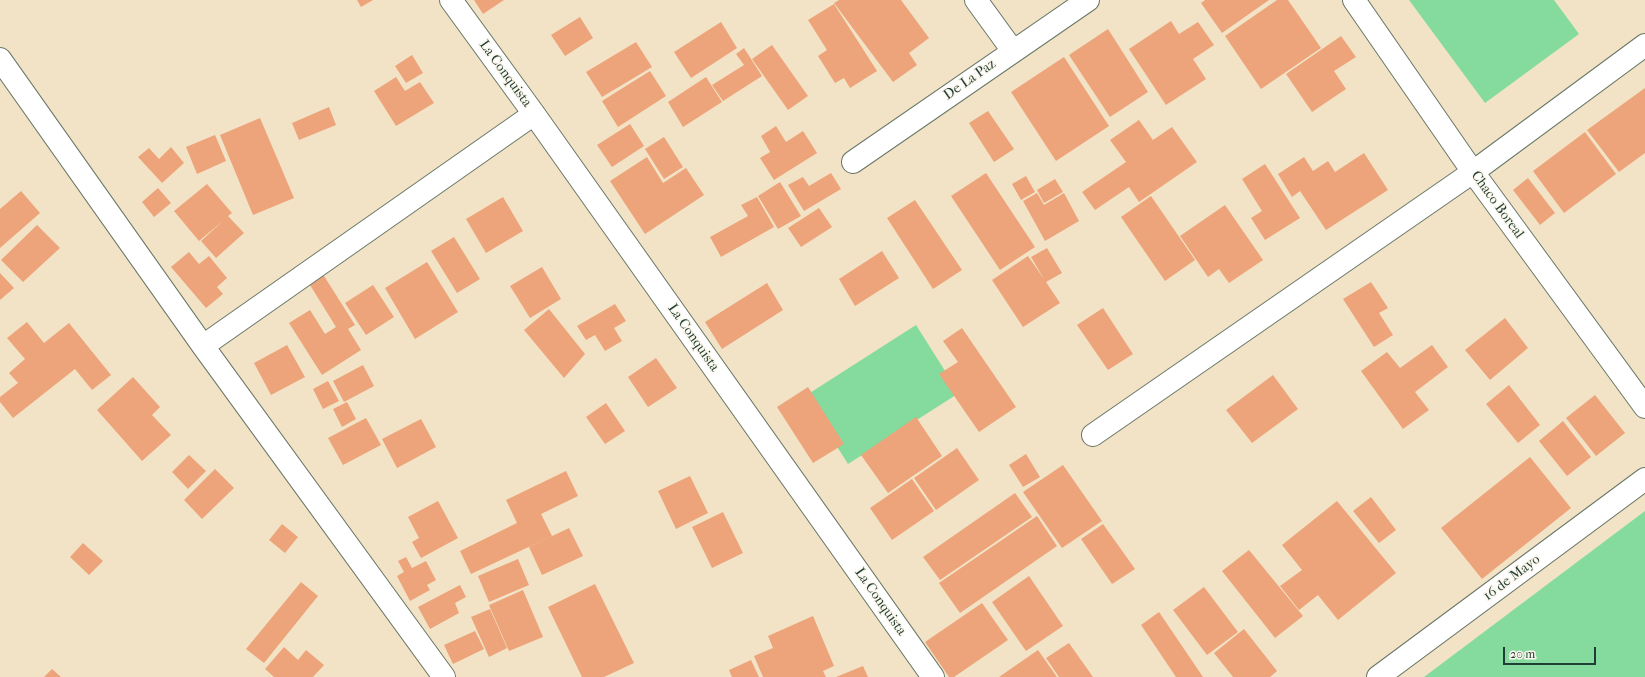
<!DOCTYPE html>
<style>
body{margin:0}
#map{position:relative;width:1645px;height:677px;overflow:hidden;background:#f2e3c6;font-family:"IM FELL French Canon",serif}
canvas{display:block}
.scale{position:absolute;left:1503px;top:647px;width:93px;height:18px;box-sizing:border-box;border:2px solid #1f3d34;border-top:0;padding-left:5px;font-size:12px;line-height:14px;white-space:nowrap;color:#1f3d34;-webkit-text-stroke:3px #fbf7ec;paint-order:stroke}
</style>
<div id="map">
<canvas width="1645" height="677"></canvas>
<div class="scale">20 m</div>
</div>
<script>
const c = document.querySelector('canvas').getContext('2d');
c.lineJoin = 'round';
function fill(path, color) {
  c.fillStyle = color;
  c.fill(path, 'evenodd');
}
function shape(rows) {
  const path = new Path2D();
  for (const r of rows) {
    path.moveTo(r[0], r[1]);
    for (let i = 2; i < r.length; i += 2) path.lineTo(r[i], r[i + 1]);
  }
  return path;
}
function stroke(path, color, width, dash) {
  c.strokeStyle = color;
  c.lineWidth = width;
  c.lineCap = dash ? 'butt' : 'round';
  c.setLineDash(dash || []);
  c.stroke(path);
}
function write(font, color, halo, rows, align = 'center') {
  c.font = font + ' "IM FELL French Canon",serif';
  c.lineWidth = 3;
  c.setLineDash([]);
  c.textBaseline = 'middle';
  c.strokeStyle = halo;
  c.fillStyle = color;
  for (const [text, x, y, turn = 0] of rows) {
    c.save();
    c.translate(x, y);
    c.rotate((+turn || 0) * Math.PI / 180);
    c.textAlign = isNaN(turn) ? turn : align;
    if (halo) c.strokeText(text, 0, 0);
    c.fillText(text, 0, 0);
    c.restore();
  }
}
fill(shape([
 [1409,0,1554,0,1579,34,1485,103],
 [916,325,959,393,848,464,805,396],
 [1645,511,1645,677,1424,677]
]), '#85db9e');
fill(shape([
 [357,0,373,0,361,7],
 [474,0,504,0,483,14],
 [839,0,901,0,929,38,909,53,917,65,893,82,834,3],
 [1205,0,1269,0,1222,33,1201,3],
 [1277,0,1288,0,1321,48,1261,89,1225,36],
 [834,4,877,71,850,88,844,78,835,83,818,56,827,50,808,20],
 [580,17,593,38,565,56,551,35],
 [1171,21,1179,34,1198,22,1214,45,1193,59,1206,79,1166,105,1129,49],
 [721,22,737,48,691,78,674,52],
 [1108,29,1148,92,1110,117,1069,55],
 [1341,36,1356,57,1334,71,1346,89,1312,112,1286,74],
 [636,42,652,67,602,97,586,72],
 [772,45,808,96,788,110,752,59],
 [744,48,762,76,723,101,712,85,744,65,736,54],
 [412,55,423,73,406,83,395,66],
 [1064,57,1109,126,1056,161,1011,92],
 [650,71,666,96,618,127,602,101],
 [396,77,405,91,420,82,434,103,396,126,374,91],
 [706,77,722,102,683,127,668,102],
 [1645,88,1645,153,1619,172,1587,130],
 [329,107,336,125,299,140,292,123],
 [988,111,1014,149,994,162,969,123],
 [260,118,294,198,253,215,220,135],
 [1139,120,1153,140,1172,127,1197,162,1139,202,1129,187,1095,210,1082,192,1126,162,1110,140],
 [630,124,644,146,612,167,597,145],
 [776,126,786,142,803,131,817,153,774,180,760,158,770,152,761,136],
 [1585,132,1616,174,1564,213,1533,171],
 [215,135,226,161,197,174,186,147],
 [664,137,683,167,664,179,645,149],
 [171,147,184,163,162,183,138,157,149,148,159,159],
 [1364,153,1388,190,1326,230,1300,191,1292,197,1278,174,1304,157,1313,171,1328,161,1335,172],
 [647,157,663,183,686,168,704,195,645,234,610,181],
 [1265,164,1300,218,1265,240,1251,218,1262,211,1242,179],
 [831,173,841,189,804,211,788,185,803,177,809,186],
 [986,173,1035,247,1000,270,951,196],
 [1026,176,1035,192,1021,200,1012,184],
 [1528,178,1555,213,1540,225,1513,190],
 [1055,179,1063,192,1044,203,1037,190],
 [780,182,801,216,778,229,758,196],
 [207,184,232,213,228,216,244,233,216,258,201,241,224,220,199,241,174,211],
 [158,188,171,203,154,217,142,202],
 [21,191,40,213,0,248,0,209],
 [1037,193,1044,205,1064,193,1079,221,1045,241,1023,201],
 [1151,196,1195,260,1165,281,1121,217],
 [503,197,523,231,486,253,466,219],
 [757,197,774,227,721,257,710,237,748,216,741,205],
 [915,200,962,270,933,289,887,218],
 [1225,205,1263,260,1229,283,1219,269,1208,277,1180,236],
 [819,208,832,227,801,247,788,228],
 [37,225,60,248,23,282,1,260],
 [454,237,480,279,457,293,431,251],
 [1047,248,1062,273,1046,282,1060,303,1023,327,992,280,1028,256,1044,279,1031,257],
 [882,251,899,278,855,306,839,279],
 [189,252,199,264,209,256,227,278,217,287,223,294,206,308,171,267],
 [427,262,458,312,415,339,385,288],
 [542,267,561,299,530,318,510,286],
 [319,268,355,325,348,329,361,350,322,375,289,323,310,310,325,334,336,327,305,277],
 [0,273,14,288,0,300],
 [1371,282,1388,308,1379,313,1393,335,1374,347,1343,299],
 [767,283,783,310,722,349,705,322],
 [373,285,394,317,366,335,345,303],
 [615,304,626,321,614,328,622,341,605,351,595,335,586,340,577,326],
 [1103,308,1133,354,1108,370,1077,325],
 [549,309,585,354,564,378,524,330],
 [1505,318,1528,348,1490,380,1465,350],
 [27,322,44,343,69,323,111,375,92,390,75,369,13,418,0,402,0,397,18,383,9,373,25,359,7,338],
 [962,328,1016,407,979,432,939,374,958,362,943,341],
 [287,345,305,377,271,395,254,363],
 [1432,345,1448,367,1415,392,1429,410,1403,429,1361,371,1387,352,1400,368],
 [656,358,677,388,648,407,628,377],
 [363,365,374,386,344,402,333,381],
 [1273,375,1298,409,1252,443,1226,410],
 [133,377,160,407,152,415,171,435,142,461,97,410],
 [328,381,339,401,323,409,313,389],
 [1509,385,1540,425,1518,443,1486,404],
 [808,387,844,444,813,463,777,407],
 [1595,395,1625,433,1596,456,1566,418],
 [347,402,356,419,342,427,333,409],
 [606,403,625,431,605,444,586,417],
 [916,417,942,456,888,493,861,455],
 [366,418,381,445,343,465,328,438],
 [421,419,436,447,397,468,382,439],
 [1563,421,1591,457,1567,476,1539,441],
 [957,448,979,480,936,510,914,478],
 [1026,454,1040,477,1023,487,1009,465],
 [189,455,206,471,188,489,172,472],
 [1530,457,1571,508,1482,579,1441,528],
 [1063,465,1102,521,1062,548,1023,492],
 [215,469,234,488,202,519,184,500],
 [566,471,578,496,541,514,552,536,471,574,460,551,517,523,506,500],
 [690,476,708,513,676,529,658,491],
 [912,479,934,511,892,540,870,508],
 [1015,493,1032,517,940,580,923,557],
 [1371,497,1396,530,1379,543,1353,511],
 [438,501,458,538,421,558,412,542,419,538,408,517],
 [1337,501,1396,573,1338,620,1318,595,1299,610,1280,586,1302,570,1282,545],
 [723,512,743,553,712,568,692,527],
 [1037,516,1057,546,960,613,939,583],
 [282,524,298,537,285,553,269,540],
 [1103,524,1135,569,1112,584,1081,539],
 [569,528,583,556,542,575,529,547],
 [83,543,103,561,89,575,70,557],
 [1249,550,1303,616,1275,638,1222,571],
 [406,557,412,568,426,561,436,580,427,585,430,590,410,601,397,576,404,572,398,561],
 [518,559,529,585,489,602,478,576],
 [1029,576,1063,626,1026,651,992,602],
 [301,582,318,596,264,663,246,649],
 [595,584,634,663,604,677,582,677,548,607],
 [460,585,466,597,455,603,459,613,430,629,418,607],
 [1204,587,1238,632,1207,655,1173,610],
 [523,590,543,637,509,651,489,605],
 [982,603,1008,640,954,677,949,677,925,642],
 [490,609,507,648,489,657,471,617],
 [1159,612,1203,677,1176,677,1141,625],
 [813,616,834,666,823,671,826,677,763,677,754,656,773,648,768,636],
 [1244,629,1277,671,1270,677,1233,677,1214,653],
 [475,631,484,649,453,664,444,645],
 [1069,643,1093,677,1059,677,1046,658],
 [284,647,298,660,306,650,324,665,313,677,274,677,265,669],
 [1038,650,1057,677,999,677],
 [751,660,759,677,732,677,729,670],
 [863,666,868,677,836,677],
 [52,669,61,677,44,677]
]), '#eda47a');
const minor = shape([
 [451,0,534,114,933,677],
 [976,0,1013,51],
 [1354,0,1473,172,1645,407],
 [0,59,203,346,444,677],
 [853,162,1088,0],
 [203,346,534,114],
 [1093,435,1473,172,1645,45]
]);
const tertiary = shape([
 [1378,677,1645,479]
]);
stroke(minor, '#697767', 24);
stroke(tertiary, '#697767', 24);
stroke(minor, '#fff', 22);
stroke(tertiary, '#fff', 22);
write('14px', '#1f3d34', '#fbf7ec', [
 ["La Conquista",505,74,54],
 ["De La Paz",970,80,-35],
 ["Chaco Boreal",1497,205,54],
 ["La Conquista",693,338,55],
 ["16 de Mayo",1512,578,-37],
 ["La Conquista",880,602,55]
]);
</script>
